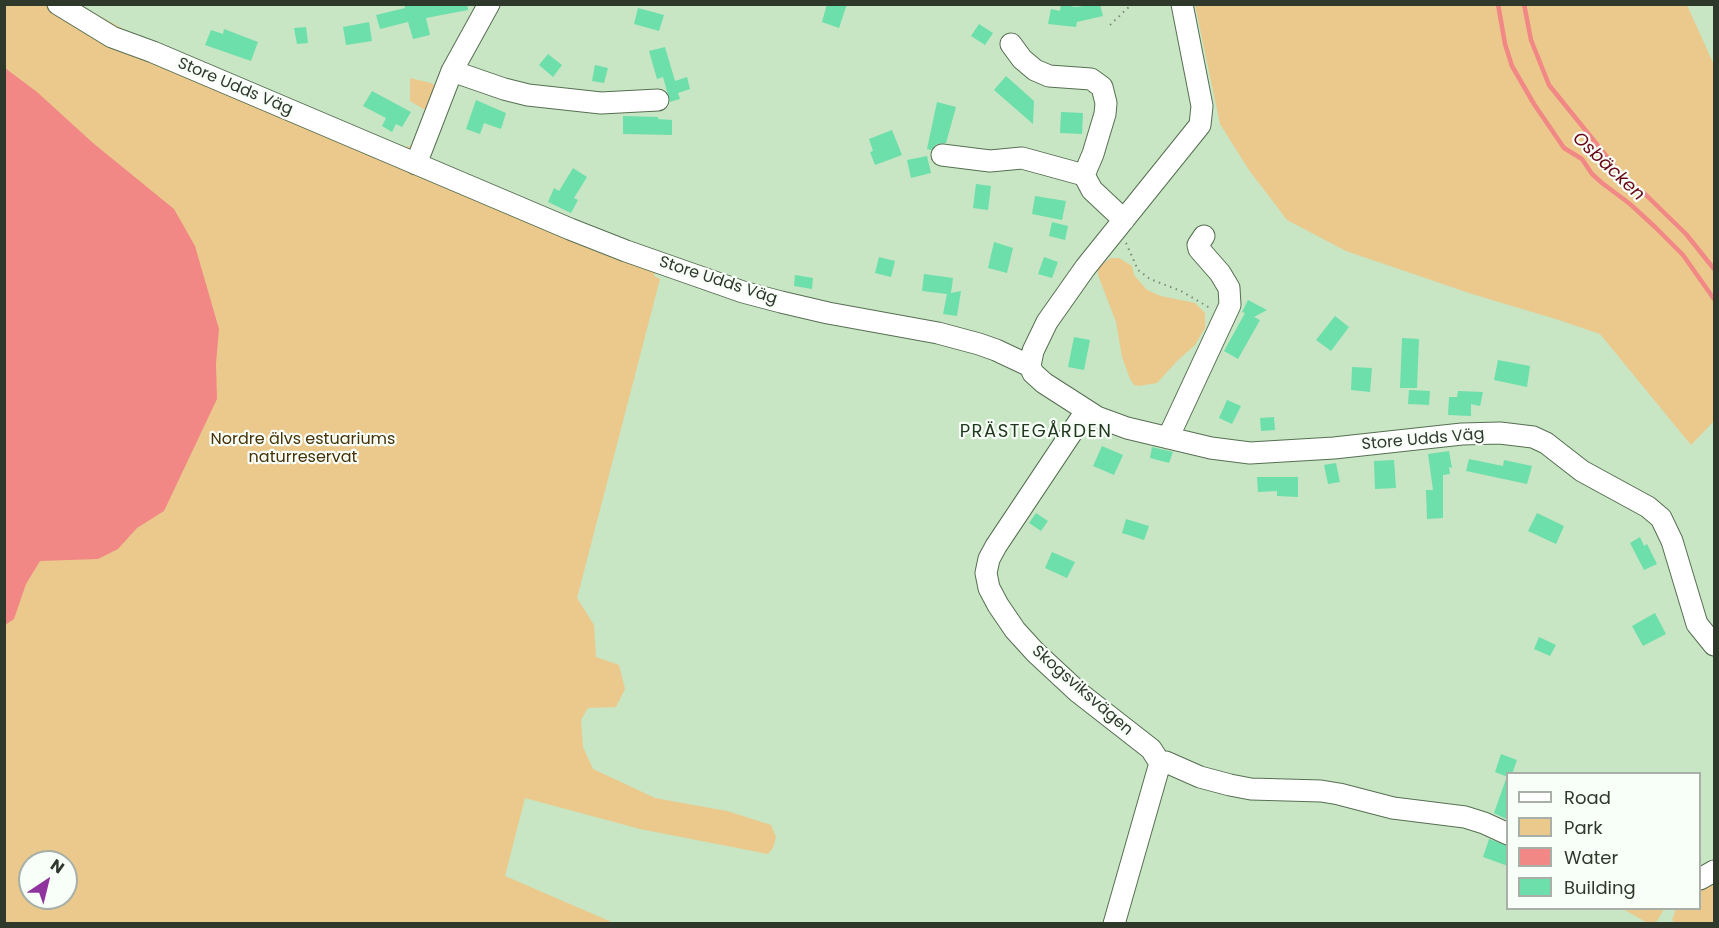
<!DOCTYPE html>
<meta charset="utf-8">
<style>
body{margin:0}
#map{position:relative;width:1719px;height:928px;overflow:hidden;background:#c8e5c4;font-family:Poppins,sans-serif}
canvas{display:block}
.frame{position:absolute;inset:0;border:6px solid #2e392c;pointer-events:none}
.legend{position:absolute;left:1506px;top:772px;width:195px;height:138px;box-sizing:border-box;background:#f8fef8;border:2px solid #a7afa6;margin:0;padding:8px 10px;list-style:none;font-size:18px;color:#2e392c}
.legend li{display:flex;align-items:center;gap:12px;height:30px}
.legend b{width:30px;border:2px solid #a7afa6}
.north{position:absolute;left:18px;top:850px;width:60px;height:60px;box-sizing:border-box;background:#f8fef8;border:2px solid #a7afa6;border-radius:50%;rotate:35deg;font-size:16px;font-weight:700;line-height:24px;text-align:center;color:#2e392c}
.north::after{content:'';display:block;margin:auto;width:21px;height:27px;background:#8f349e;clip-path:polygon(50% 0,100% 100%,50% 72%,0 100%)}
</style>
<div id="map">
<canvas width="1719" height="928"></canvas>
<div class="frame"></div>
<ul class="legend">
<li><b style="height:8px;background:#fff"></b>Road</li>
<li><b style="height:16px;background:#ebc98c"></b>Park</li>
<li><b style="height:16px;background:#f18886"></b>Water</li>
<li><b style="height:16px;background:#6ddfab"></b>Building</li>
</ul>
<div class="north">N</div>
</div>
<script>
const c = document.querySelector('canvas').getContext('2d');
c.lineJoin = 'round';
function fill(path, color) {
  c.fillStyle = color;
  c.fill(path, 'evenodd');
}
function shape(rows) {
  const path = new Path2D();
  for (const r of rows) {
    path.moveTo(r[0], r[1]);
    for (let i = 2; i < r.length; i += 2) path.lineTo(r[i], r[i + 1]);
  }
  return path;
}
function stroke(path, color, width, dash) {
  c.strokeStyle = color;
  c.lineWidth = width;
  c.lineCap = dash ? 'butt' : 'round';
  c.setLineDash(dash || []);
  c.stroke(path);
}
function write(font, color, halo, rows, align = 'center') {
  c.font = font + ' Poppins,sans-serif';
  c.lineWidth = 4.5;
  c.setLineDash([]);
  c.textBaseline = 'middle';
  c.strokeStyle = halo;
  c.fillStyle = color;
  for (const [text, x, y, turn = 0] of rows) {
    c.save();
    c.translate(x, y);
    c.rotate((+turn || 0) * Math.PI / 180);
    c.textAlign = isNaN(turn) ? turn : align;
    if (halo) c.strokeText(text, 0, 0);
    c.fillText(text, 0, 0);
    c.restore();
  }
}
fill(shape([
 [5,5,80,5,141,39,656,266,654,276,660,279,577,598,594,625,596,657,619,665,625,689,616,707,588,708,581,720,583,747,593,769,655,798,727,811,771,825,776,837,773,848,768,854,640,829,525,798,505,876,614,923,5,924],
 [30,862,66,862,66,898,30,898],
 [1195,5,1687,5,1714,65,1714,421,1691,445,1600,334,1559,320,1472,294,1346,251,1287,220,1249,170,1220,124],
 [410,78,431,83,436,86,439,92,420,142,411,154,406,153,401,149,403,147,414,146,417,142,430,113,410,101],
 [1111,258,1119,258,1132,266,1134,275,1147,290,1161,296,1195,303,1205,313,1205,328,1195,345,1178,360,1157,383,1139,386,1134,385,1130,379,1122,357,1116,322,1098,275,1098,267],
 [1714,881,1714,923,1676,923,1672,920,1676,909,1700,908,1700,889],
 [1623,909,1664,909,1657,921,1651,923,1646,922]
]), '#ebc98c');
fill(shape([
 [5,68,37,92,93,143,174,209,195,246,219,329,216,364,217,399,164,511,137,528,118,549,98,559,40,561,26,584,14,619,5,625]
]), '#f18886');
stroke(shape([
 [1498,4,1505,44,1512,66,1534,104,1564,148,1582,159,1592,174,1602,183,1630,204,1655,227,1683,255,1714,299],
 [1524,4,1531,40,1549,85,1620,173,1646,195,1686,234,1714,269]
]), '#f18886', 4.5);
fill(shape([
 [404,4,467,4,468,10,426,18,430,35,413,39,408,22,380,29,376,15,405,8],
 [827,4,847,4,839,28,822,22],
 [1061,4,1075,7,1100,4,1103,16,1077,22,1076,27,1048,24,1051,9,1060,11],
 [638,8,664,15,659,31,634,24],
 [369,22,372,41,346,45,343,27],
 [979,24,993,33,985,45,971,36],
 [306,27,308,43,297,44,294,28],
 [224,29,258,42,251,61,205,45,211,30,223,34],
 [665,47,675,81,687,77,690,89,678,93,680,99,670,102,663,77,657,79,649,51],
 [548,54,562,65,553,77,539,65],
 [595,65,608,68,604,83,592,81],
 [1006,76,1034,101,1033,124,994,90],
 [372,91,411,112,402,127,396,124,392,132,382,126,386,118,363,106],
 [476,100,506,113,501,129,484,123,480,134,466,129],
 [937,102,956,107,946,143,937,144,931,150,927,149],
 [1061,112,1083,113,1082,134,1060,133],
 [623,116,658,117,658,119,672,120,672,135,623,134],
 [892,130,902,155,875,165,870,152,873,151,869,139],
 [927,156,931,173,911,178,907,160],
 [573,168,587,177,574,198,578,200,571,213,548,202,554,188,559,191],
 [976,184,991,186,988,210,973,208],
 [1035,196,1066,201,1062,220,1032,214],
 [1052,222,1068,226,1065,240,1049,236],
 [994,242,1013,248,1007,273,988,268],
 [879,257,895,261,891,277,875,273],
 [1044,257,1058,262,1052,278,1038,274],
 [924,274,953,278,951,293,961,291,957,316,943,314,947,294,922,291],
 [795,275,813,278,812,289,794,286],
 [1248,300,1267,310,1254,317,1260,320,1238,359,1224,351,1245,313,1242,312],
 [1335,316,1349,327,1331,351,1316,340],
 [1074,337,1090,340,1084,370,1068,367],
 [1402,338,1419,339,1417,388,1400,388],
 [1498,360,1530,366,1527,387,1494,380],
 [1352,367,1372,368,1370,392,1351,390],
 [1409,390,1430,391,1429,405,1408,404],
 [1458,391,1483,392,1480,406,1471,404,1471,416,1448,415,1449,397,1457,397],
 [1227,400,1241,406,1232,424,1219,418],
 [1274,417,1275,430,1261,431,1260,418],
 [1102,446,1123,455,1114,475,1093,466],
 [1152,447,1173,452,1169,463,1150,458],
 [1449,451,1452,468,1449,467,1450,474,1443,475,1443,518,1427,519,1426,490,1433,490,1428,454],
 [1469,459,1503,466,1504,460,1532,466,1527,484,1466,471],
 [1394,460,1396,488,1375,489,1374,461],
 [1336,463,1340,482,1328,484,1324,465],
 [1257,477,1298,477,1298,497,1277,496,1277,491,1258,492],
 [1036,513,1048,521,1041,531,1029,523],
 [1537,513,1564,526,1556,544,1528,531],
 [1126,519,1149,526,1144,540,1122,533],
 [1640,537,1644,546,1647,544,1657,564,1644,570,1630,543],
 [1052,552,1075,562,1067,578,1045,568],
 [1655,613,1666,634,1643,646,1632,626],
 [1539,637,1556,645,1550,656,1534,649],
 [1501,754,1517,760,1512,774,1508,774,1508,777,1495,772],
 [1506,779,1508,779,1508,820,1494,813],
 [1489,839,1508,846,1508,866,1483,857]
]), '#6ddfab');
const minor = shape([
 [58,4,112,37,153,52,570,229,626,251,743,292,781,302,828,313,938,333,979,344,996,350,1030,366],
 [1182,4,1202,106,1200,125,1085,268,1047,322,1033,351,1030,366,1033,373,1044,383,1097,417,1127,428,1211,448,1250,453,1334,448,1462,434,1500,433,1533,437,1546,443,1582,471,1648,507,1661,518,1672,541,1697,624,1714,645],
 [1011,44,1022,59,1035,70,1049,76,1091,79,1102,87,1106,103,1105,114,1093,154,1084,175,1092,190,1124,220],
 [452,71,504,89,528,95,601,103,658,100],
 [942,155,990,161,1022,158,1084,175],
 [416,164,452,71,489,4],
 [1086,411,996,546,989,559,986,573,989,588,998,605,1015,630,1035,652,1078,692,1151,749,1160,763,1114,924],
 [1168,438,1230,305,1229,288,1220,273,1199,249,1198,245,1204,236],
 [1160,763,1166,762,1200,777,1230,785,1251,789,1321,791,1339,794,1393,808,1465,817,1484,823,1508,834],
 [1700,879,1714,871]
]);
stroke(minor, '#566f52', 23);
stroke(shape([
 [1110,25,1132,4],
 [1126,243,1138,270,1150,279,1181,291,1210,308]
]), '#7a8d77', 2, [1.5, 4.5]);
stroke(minor, '#fff', 21);
write('16px', '#2e392c', '#f8fef8', [
 ["Store Udds Väg",235,87,23],
 ["Store Udds Väg",718,281,18],
 ["Store Udds Väg",1423,440,-5],
 ["Skogsviksvägen",1082,691,41]
]);
write('16px', '#463206', '#f8fef8', [
 ["Nordre älvs estuariums",303,440],
 ["naturreservat",303,458]
]);
write('italic 18px', '#6b0b17', '#f8fef8', [
 ["Osbäcken",1608,167,43]
]);
c.letterSpacing = '1.5px';
write('18px', '#21381e', '#f8fef8', [
 ["PRÄSTEGÅRDEN",1036,432]
]);
c.letterSpacing = '0px';
</script>
